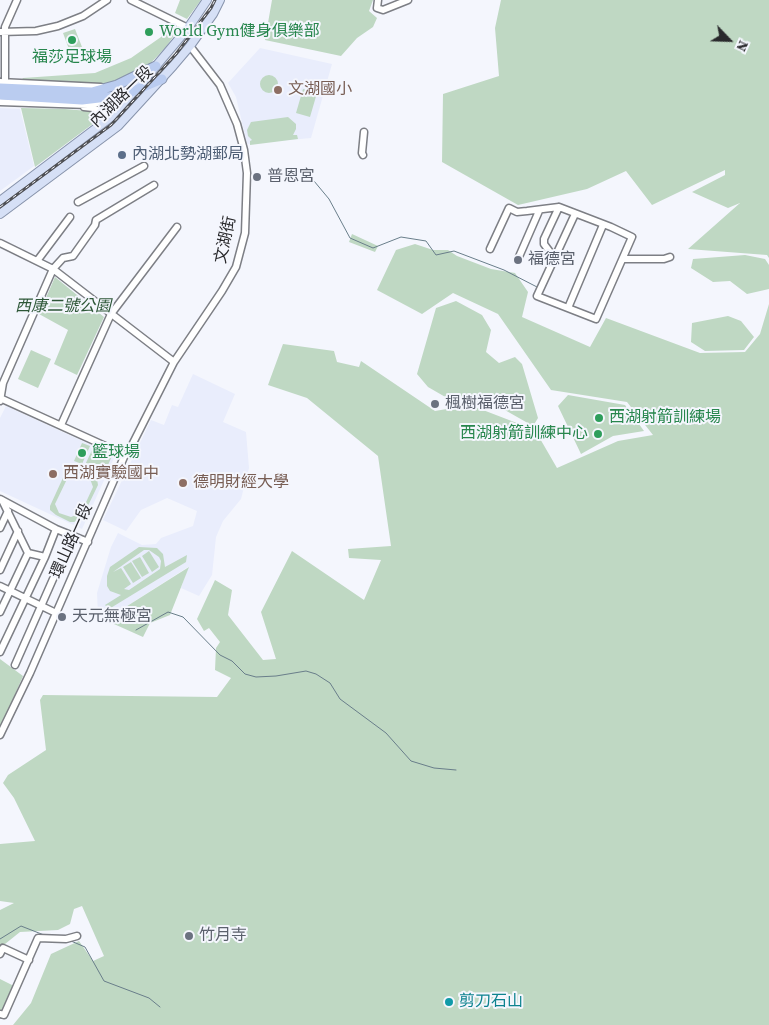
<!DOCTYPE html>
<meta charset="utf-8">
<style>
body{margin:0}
#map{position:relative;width:769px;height:1025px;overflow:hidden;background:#f4f6fd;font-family:"Source Serif 4",serif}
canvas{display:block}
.north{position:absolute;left:704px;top:15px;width:50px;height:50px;-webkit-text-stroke:4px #f4f6fd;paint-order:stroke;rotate:114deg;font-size:14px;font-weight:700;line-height:20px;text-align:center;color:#29292c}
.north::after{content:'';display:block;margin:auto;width:18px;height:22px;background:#29292c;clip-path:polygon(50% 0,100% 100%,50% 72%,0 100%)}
</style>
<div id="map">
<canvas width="769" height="1025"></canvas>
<div class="north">N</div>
</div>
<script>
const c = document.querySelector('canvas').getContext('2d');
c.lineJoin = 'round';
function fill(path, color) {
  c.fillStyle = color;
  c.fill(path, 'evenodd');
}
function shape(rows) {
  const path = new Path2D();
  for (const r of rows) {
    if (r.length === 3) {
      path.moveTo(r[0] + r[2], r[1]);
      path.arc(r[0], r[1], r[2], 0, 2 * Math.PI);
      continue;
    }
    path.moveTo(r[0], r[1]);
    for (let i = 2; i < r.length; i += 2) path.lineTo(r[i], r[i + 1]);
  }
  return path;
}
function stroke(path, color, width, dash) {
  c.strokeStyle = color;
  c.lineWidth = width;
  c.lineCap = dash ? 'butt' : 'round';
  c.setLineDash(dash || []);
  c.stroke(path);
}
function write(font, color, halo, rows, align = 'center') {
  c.font = font + ' "Source Serif 4","Noto Sans TC",serif';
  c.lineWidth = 4;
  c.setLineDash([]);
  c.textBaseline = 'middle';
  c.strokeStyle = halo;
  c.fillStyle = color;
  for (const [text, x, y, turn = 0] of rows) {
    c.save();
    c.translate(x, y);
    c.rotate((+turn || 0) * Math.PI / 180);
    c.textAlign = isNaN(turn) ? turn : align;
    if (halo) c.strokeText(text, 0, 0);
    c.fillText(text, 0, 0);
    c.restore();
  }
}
fill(shape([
 [260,48,332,64,311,138,247,144,236,97,228,83],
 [0,108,20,109,34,166,0,191],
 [193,374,235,394,223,422,246,432,249,468,241,499,223,521,216,537,212,575,199,596,181,588,188,567,105,620,98,616,97,593,111,547,118,533,142,545,156,544,161,538,193,526,197,511,167,498,141,510,126,531,103,520,151,420,164,425,172,405,178,407],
 [6,406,115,456,82,529,0,491,0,418]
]), '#e9edfc');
fill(shape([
 [180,0,201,0,187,19,175,13],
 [272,0,373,0,369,11,377,18,373,27,357,38,341,56,265,40],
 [501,0,769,0,769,258,767,255,688,249,740,203,728,208,692,192,725,175,725,170,652,205,626,171,587,189,518,205,442,162,443,94,499,76,495,28],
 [167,22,180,27,166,47,148,66,121,79,99,85,21,81,23,78,95,73,131,58,161,37],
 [75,29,82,47,70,52,63,33],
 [269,84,9],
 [303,89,317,93,310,117,296,113],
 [21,108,65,109,100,112,103,114,102,117,35,167],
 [288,117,296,124,296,129,293,135,297,135,298,139,250,145,250,141,252,140,248,136,247,130,251,122],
 [352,234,378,246,375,252,349,242],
 [415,244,433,250,448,250,457,256,491,269,515,273,528,292,522,317,590,347,606,318,700,353,745,352,760,334,769,304,769,1025,13,1025,31,1003,51,954,79,941,93,961,104,956,82,906,74,909,70,924,58,930,20,932,0,948,0,910,14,903,0,901,0,844,35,841,14,798,3,783,8,775,46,750,40,700,43,695,217,697,231,678,215,670,216,648,220,642,209,628,204,631,197,619,215,580,232,590,228,615,263,660,276,659,261,612,292,551,364,600,381,560,349,558,348,549,391,546,378,456,307,398,268,385,283,344,334,351,337,362,359,367,361,361,435,411,470,405,535,430,557,468,618,441,653,435,627,402,551,390,498,314,453,293,422,314,377,290,396,250],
 [745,255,765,259,769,265,769,289,747,294,730,281,713,282,691,268,693,259],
 [55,277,104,317,77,375,54,364,68,330,39,314],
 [456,301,482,315,491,330,486,352,499,363,515,357,522,364,538,418,533,426,496,405,454,402,428,387,417,374,436,308],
 [728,316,741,321,754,337,744,350,705,351,691,342,692,323],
 [31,350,51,359,38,388,18,379],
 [568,395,625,405,644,431,613,436,581,454,558,406],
 [82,443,90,446,82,464,74,461],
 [93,448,112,456,104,474,85,465],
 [77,466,87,468,91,471,97,479,98,485,82,518,74,522,70,522,56,515,50,510,50,506,67,469],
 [73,472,84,473,89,476,93,487,81,513,71,517,59,513,55,504,69,475],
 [139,547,157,548,163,554,165,567,187,555,186,562,109,609,105,605,121,595,110,591,107,586,107,576,110,567],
 [144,550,149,550,159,557,161,561,160,569,129,590,124,589,131,584,121,568,113,572],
 [149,551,159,567,152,572,142,556],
 [140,557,149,573,142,577,132,561],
 [131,562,141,578,133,583,123,567],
 [189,567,170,615,150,623,143,637,105,620],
 [0,659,23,676,0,729],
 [0,979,14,986,2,1011,0,1010]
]), '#bfd8c3');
stroke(shape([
 [306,177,314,181,329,199,350,238,373,248,401,237,426,241,436,255,454,251,504,270,537,287],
 [136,630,168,612,183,617,220,655,232,661,245,674,256,677,276,676,306,671,316,674,330,683,340,699,386,733,411,761,434,768,456,770],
 [0,939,21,926,44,935],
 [71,941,85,947,104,981,149,998,160,1007]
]), '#697e8a', 1);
const minor = shape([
 [131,0,188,28],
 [378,0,377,8,383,10,408,0],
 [0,32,36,31,58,26,83,16,107,0],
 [0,82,101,87],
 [5,82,5,27,17,0],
 [0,102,88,105,106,101],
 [84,107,93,108,111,117],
 [363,155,362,153,364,132],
 [78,202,144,166],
 [0,243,53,269,174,362],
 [490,249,509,208,517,212,527,211,559,207,611,227,632,237,596,319,537,296,575,214],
 [555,256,550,252,544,244,544,239,559,207],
 [518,259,539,211],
 [624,259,664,259,670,257],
 [37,261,70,217],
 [568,308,603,225],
 [0,398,125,455],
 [0,401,3,383,53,269,63,258,73,256,95,225,96,220,154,185],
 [61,425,111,314,177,227],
 [0,499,56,529,88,542],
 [2,500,28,553,45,557],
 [0,528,8,511],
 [0,570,18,531],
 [0,586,56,613],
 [0,612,28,553],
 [0,652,45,557,56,529],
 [15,665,57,570],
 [0,735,30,673,124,457,130,449,174,362,222,291,236,267,245,233,247,173,244,150,237,124,220,85,190,46],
 [0,954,3,948,29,960],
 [0,1014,4,1015,38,938,66,939,77,936]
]);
const major = shape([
 [0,201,111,117,156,66,188,28,207,0],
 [0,214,118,126,173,66,190,46,213,14,220,0]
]);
const highway = shape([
 [0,88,92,92,117,85,156,66],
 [0,95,82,100,124,95,162,79]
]);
stroke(minor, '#7d7f85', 9);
stroke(major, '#8793ab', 10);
stroke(highway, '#8793ab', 11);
stroke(minor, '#fff', 6);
stroke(major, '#d6e0f6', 8);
stroke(highway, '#baccf0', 9);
const rail = shape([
 [0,207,111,125,176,54,211,8,215,0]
]);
stroke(rail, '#505155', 3);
stroke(rail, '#f4f6fd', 1, [4]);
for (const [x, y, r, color] of [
 [149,32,5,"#2e9e5b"],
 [72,40,5,"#2e9e5b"],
 [278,90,5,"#8d6e63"],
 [122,155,5,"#5c6f8a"],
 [257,177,5,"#6b7280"],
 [518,260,5,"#6b7280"],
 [435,404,5,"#6b7280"],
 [599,418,5,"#2e9e5b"],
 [598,434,5,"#2e9e5b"],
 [82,453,5,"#2e9e5b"],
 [53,474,5,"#8d6e63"],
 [183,483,5,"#8d6e63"],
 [62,617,5,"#6b7280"],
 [189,936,5,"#6b7280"],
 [449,1002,5,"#0f9aa8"]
]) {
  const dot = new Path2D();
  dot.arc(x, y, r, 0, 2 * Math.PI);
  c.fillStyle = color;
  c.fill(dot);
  stroke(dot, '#f4f6fd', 2);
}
write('16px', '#27864d', '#f4f6fd', [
 ["World Gym健身俱樂部",159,32],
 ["福莎足球場",72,58,"center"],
 ["西湖射箭訓練場",609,418],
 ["西湖射箭訓練中心",588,434,"right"],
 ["籃球場",92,453]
], 'left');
write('16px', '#785e54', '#f4f6fd', [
 ["文湖國小",288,90],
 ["西湖實驗國中",63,474],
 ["德明財經大學",193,483]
], 'left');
write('16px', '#29292c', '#f4f6fd', [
 ["內湖路一段",122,97,-44],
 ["文湖街",226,240,-78],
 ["環山路一段",72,541,-66]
]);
write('16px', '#4e5e75', '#f4f6fd', [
 ["內湖北勢湖郵局",132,155]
], 'left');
write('16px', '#5b616d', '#f4f6fd', [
 ["普恩宮",267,177],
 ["福德宮",528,260],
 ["楓樹福德宮",445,404],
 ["天元無極宮",72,617],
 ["竹月寺",199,936]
], 'left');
write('italic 16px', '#2d5737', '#f4f6fd', [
 ["西康二號公園",63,307]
]);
write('16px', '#0d838f', '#f4f6fd', [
 ["剪刀石山",459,1002]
], 'left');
</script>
